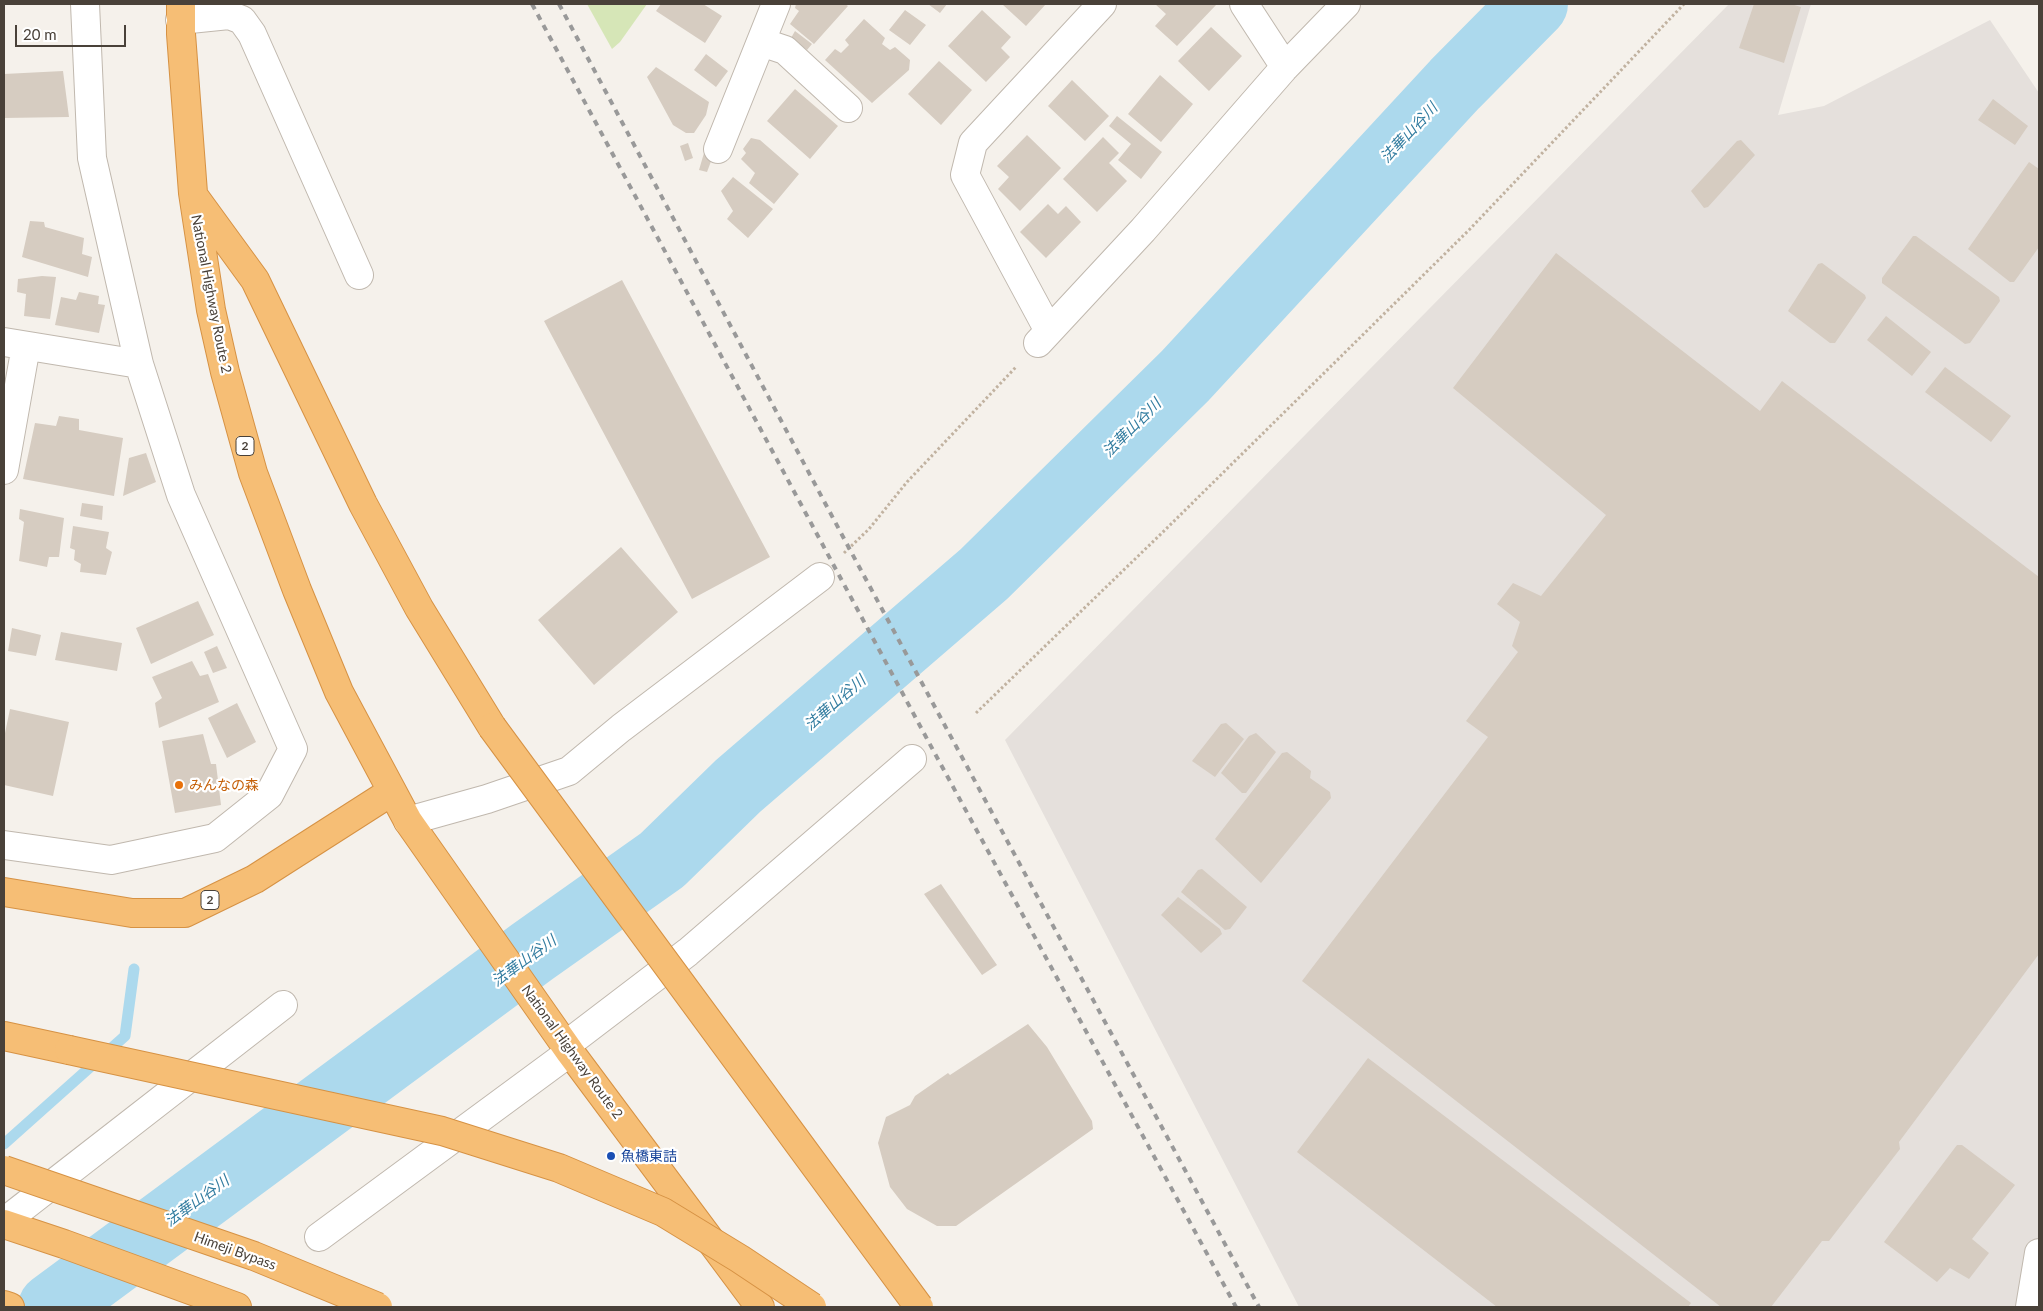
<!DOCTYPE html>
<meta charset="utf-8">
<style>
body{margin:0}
#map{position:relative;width:2043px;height:1311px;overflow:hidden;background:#f5f1eb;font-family:Lato,sans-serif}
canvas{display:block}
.frame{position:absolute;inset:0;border:5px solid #494139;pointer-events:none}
.scale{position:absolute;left:15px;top:25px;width:111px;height:22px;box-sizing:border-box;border:2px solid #494139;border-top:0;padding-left:6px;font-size:15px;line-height:18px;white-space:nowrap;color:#494139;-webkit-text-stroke:4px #fff;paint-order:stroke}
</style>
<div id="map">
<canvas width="2043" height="1311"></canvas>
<div class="frame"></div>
<div class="scale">20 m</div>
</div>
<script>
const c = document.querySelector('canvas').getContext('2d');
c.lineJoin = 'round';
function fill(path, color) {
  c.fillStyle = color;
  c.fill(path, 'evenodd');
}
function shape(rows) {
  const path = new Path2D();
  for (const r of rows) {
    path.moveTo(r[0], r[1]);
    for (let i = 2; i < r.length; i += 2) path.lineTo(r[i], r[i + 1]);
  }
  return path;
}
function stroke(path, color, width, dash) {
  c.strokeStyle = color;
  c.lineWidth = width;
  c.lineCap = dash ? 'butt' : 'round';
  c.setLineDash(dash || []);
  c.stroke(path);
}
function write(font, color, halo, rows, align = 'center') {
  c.font = font + ' Lato,"Noto Sans JP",sans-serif';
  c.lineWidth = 4.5;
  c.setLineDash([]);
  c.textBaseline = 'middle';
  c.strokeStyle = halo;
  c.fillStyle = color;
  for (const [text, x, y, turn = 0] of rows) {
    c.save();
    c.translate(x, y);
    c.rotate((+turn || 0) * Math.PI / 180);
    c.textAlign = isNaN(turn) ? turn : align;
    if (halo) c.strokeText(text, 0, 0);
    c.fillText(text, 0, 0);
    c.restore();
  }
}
fill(shape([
 [1729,4,1811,4,1778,115,1824,106,1990,20,2039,93,2039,1307,1299,1307,1005,740]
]), '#e5e0dc');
fill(shape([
 [587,4,647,4,620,42,612,49]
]), '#d6e6b7');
stroke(shape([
 [4,1144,125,1036,134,969]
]), '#acd9ed', 11);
stroke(shape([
 [52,1307,532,952,662,860,738,786,984,574,1185,376,1455,84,1534,4]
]), '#acd9ed', 68);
fill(shape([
 [661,4,703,4,722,16,705,43,656,11],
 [796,4,845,4,848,6,814,44,790,24,799,11,795,8],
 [928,4,947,4,940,13],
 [1002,4,1046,4,1026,26],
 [1155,4,1215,4,1216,5,1177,46,1155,26,1166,14],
 [1754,4,1791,4,1801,7,1784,63,1739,48],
 [905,10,926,25,910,45,889,30],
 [982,10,1011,37,1001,48,1010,57,986,82,948,46],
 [864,19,885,38,882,44,890,50,895,47,910,60,909,70,872,103,825,60,835,49,841,53,849,45,845,40],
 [1211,27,1242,56,1209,91,1178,61],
 [795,31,812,44,807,50,791,38],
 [706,54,728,71,716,87,694,70],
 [939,61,972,90,941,125,908,94],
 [656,67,709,102,706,115,694,133,686,133,673,125,647,77],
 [63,71,69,117,4,118,4,74],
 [1160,75,1193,104,1161,142,1128,114],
 [1072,80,1109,116,1085,141,1048,106],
 [795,89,838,126,810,159,767,121],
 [1993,99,2028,126,2015,145,1978,120],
 [1117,116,1162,152,1141,179,1118,160,1131,144,1109,126],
 [1027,135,1061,168,1020,211,998,189,1009,177,997,166],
 [1103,137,1119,153,1109,163,1127,181,1097,212,1063,179],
 [751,138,760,140,799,174,774,204,749,183,755,173,741,159,746,153,743,149],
 [1741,140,1755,155,1708,207,1704,208,1691,191,1737,141],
 [688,143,693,158,685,161,680,146],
 [704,153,713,156,707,172,699,170],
 [2029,162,2039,169,2039,247,2014,282,2010,282,1968,249],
 [733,177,773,209,748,238,727,219,733,211,721,191],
 [1048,204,1058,214,1066,206,1081,222,1046,258,1020,232],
 [30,221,44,222,45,227,84,238,82,254,92,257,88,277,22,257],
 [1913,236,1916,236,1999,297,2000,301,1970,343,1965,344,1882,283,1882,278],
 [1556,253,1760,411,1782,381,2039,577,2039,954,1899,1142,1900,1149,1829,1241,1822,1241,1771,1307,1721,1307,1302,981,1488,737,1466,721,1518,652,1512,646,1520,622,1497,604,1513,583,1541,596,1606,515,1453,388],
 [1822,263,1865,295,1866,298,1835,343,1830,343,1788,311,1818,264],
 [42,276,56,277,50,319,24,316,26,294,17,292,18,279],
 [622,280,770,557,692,599,544,321],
 [79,292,99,296,98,304,105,305,99,333,55,325,61,297,76,300],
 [1886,316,1931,352,1912,376,1867,340],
 [1945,367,2011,416,1991,442,1925,392],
 [59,416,79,419,79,430,123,438,114,496,23,479,35,423,56,426],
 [146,453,156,482,123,496,129,458],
 [82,503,103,506,102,520,80,516],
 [20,509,64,518,59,557,49,557,47,567,19,561,24,522,19,519],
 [73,526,109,532,106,548,112,552,106,575,80,572,81,564,74,560,75,550,70,548],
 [621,547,678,612,594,685,538,620],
 [198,601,214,635,151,664,136,628],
 [12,628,41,635,36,656,8,651],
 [61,632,122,643,117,671,55,660],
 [217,646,227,668,213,673,204,652],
 [192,661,200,676,208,674,219,702,159,728,155,703,162,698,152,677],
 [237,703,256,742,227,758,208,718],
 [10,709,69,722,53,796,4,785,4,738],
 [1226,723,1244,739,1215,777,1192,761,1221,724],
 [1256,733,1276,752,1246,793,1242,793,1221,773,1249,736],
 [203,734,211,764,216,764,221,805,175,813,162,741],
 [1287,752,1311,771,1310,778,1330,792,1331,798,1261,883,1215,839,1282,753],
 [1202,869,1247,907,1230,929,1225,930,1181,892,1198,870],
 [941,884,997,965,982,975,924,894],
 [1178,897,1220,929,1222,934,1201,953,1161,915],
 [1028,1024,1047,1047,1092,1121,1093,1129,956,1226,937,1226,907,1209,890,1187,878,1143,886,1117,910,1105,915,1096,948,1073,950,1075],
 [1368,1058,1691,1303,1688,1307,1497,1307,1297,1152],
 [1957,1145,1962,1145,2015,1185,1972,1239,1989,1253,1969,1279,1950,1268,1937,1282,1884,1242]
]), '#d6ccc1');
const minor = shape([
 [1244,4,1285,67],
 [180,20,229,15,242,20,252,34,359,275],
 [761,42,785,50,848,108],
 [718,149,776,4],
 [1049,331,965,175,973,143,1102,4],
 [4,342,139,364],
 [1038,343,1143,230,1285,67,1346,4],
 [4,470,26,346],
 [408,821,487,799,569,771,621,728,820,577],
 [4,845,111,860,215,838,269,795,293,749,181,495,139,364,92,158,85,4],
 [566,1045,688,952,912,759],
 [4,1222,283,1005],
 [319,1237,570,1052],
 [2030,1307,2039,1253]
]);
const highway = shape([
 [181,4,181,34,193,193,211,310,225,372,253,473,297,590,339,692,408,821,570,1052,760,1307],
 [196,199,255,280,363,504,419,608,492,727],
 [4,892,132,913,185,913,255,879,391,792],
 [4,1036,69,1050],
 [4,1224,64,1244,237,1307],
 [4,1305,10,1307]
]);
stroke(minor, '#c0b8ae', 30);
stroke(highway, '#d69244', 30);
stroke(shape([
 [844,553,869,529,907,482,1016,367],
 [976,713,1165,530,1469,230,1684,4]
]), '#c1b2a0', 3, [2.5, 2.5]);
stroke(minor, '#fff', 28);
stroke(highway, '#f6be75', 28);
stroke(shape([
 [532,4,933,750,1236,1307],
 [559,4,849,548,1259,1307]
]), '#999', 4, [6, 6]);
const highwayBridge = shape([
 [492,727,919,1307],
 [69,1050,442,1131,559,1168,663,1212,740,1259,812,1307],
 [4,1170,254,1256,378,1307]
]);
stroke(highwayBridge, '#d69244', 30, []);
stroke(highwayBridge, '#f6be75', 28);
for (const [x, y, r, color] of [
 [179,785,5,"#e8710a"],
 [611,1156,5,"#1a4fb4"]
]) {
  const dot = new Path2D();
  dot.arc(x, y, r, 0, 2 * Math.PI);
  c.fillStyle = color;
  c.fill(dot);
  stroke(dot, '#fff', 2);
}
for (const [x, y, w] of [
 [245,446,18],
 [210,900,18]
]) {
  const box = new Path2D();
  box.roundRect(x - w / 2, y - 9.5, w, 19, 4);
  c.fillStyle = '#fff';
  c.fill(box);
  stroke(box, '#494139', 1);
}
write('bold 12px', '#494139', null, [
 ["2",245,446],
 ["2",210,900]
]);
write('14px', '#494139', '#fff', [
 ["National Highway Route 2",211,294,79],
 ["National Highway Route 2",572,1052,54],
 ["Himeji Bypass",235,1251,20]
]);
write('14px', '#c56008', '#fff', [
 ["みんなの森",189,785]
], 'left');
write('14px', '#164399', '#fff', [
 ["魚橋東詰",621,1156]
], 'left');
write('italic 15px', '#337da0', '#fff', [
 ["法華山谷川",1409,133,-47],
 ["法華山谷川",1132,428,-45],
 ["法華山谷川",835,703,-41],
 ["法華山谷川",524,961,-36],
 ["法華山谷川",197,1201,-36]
]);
</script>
